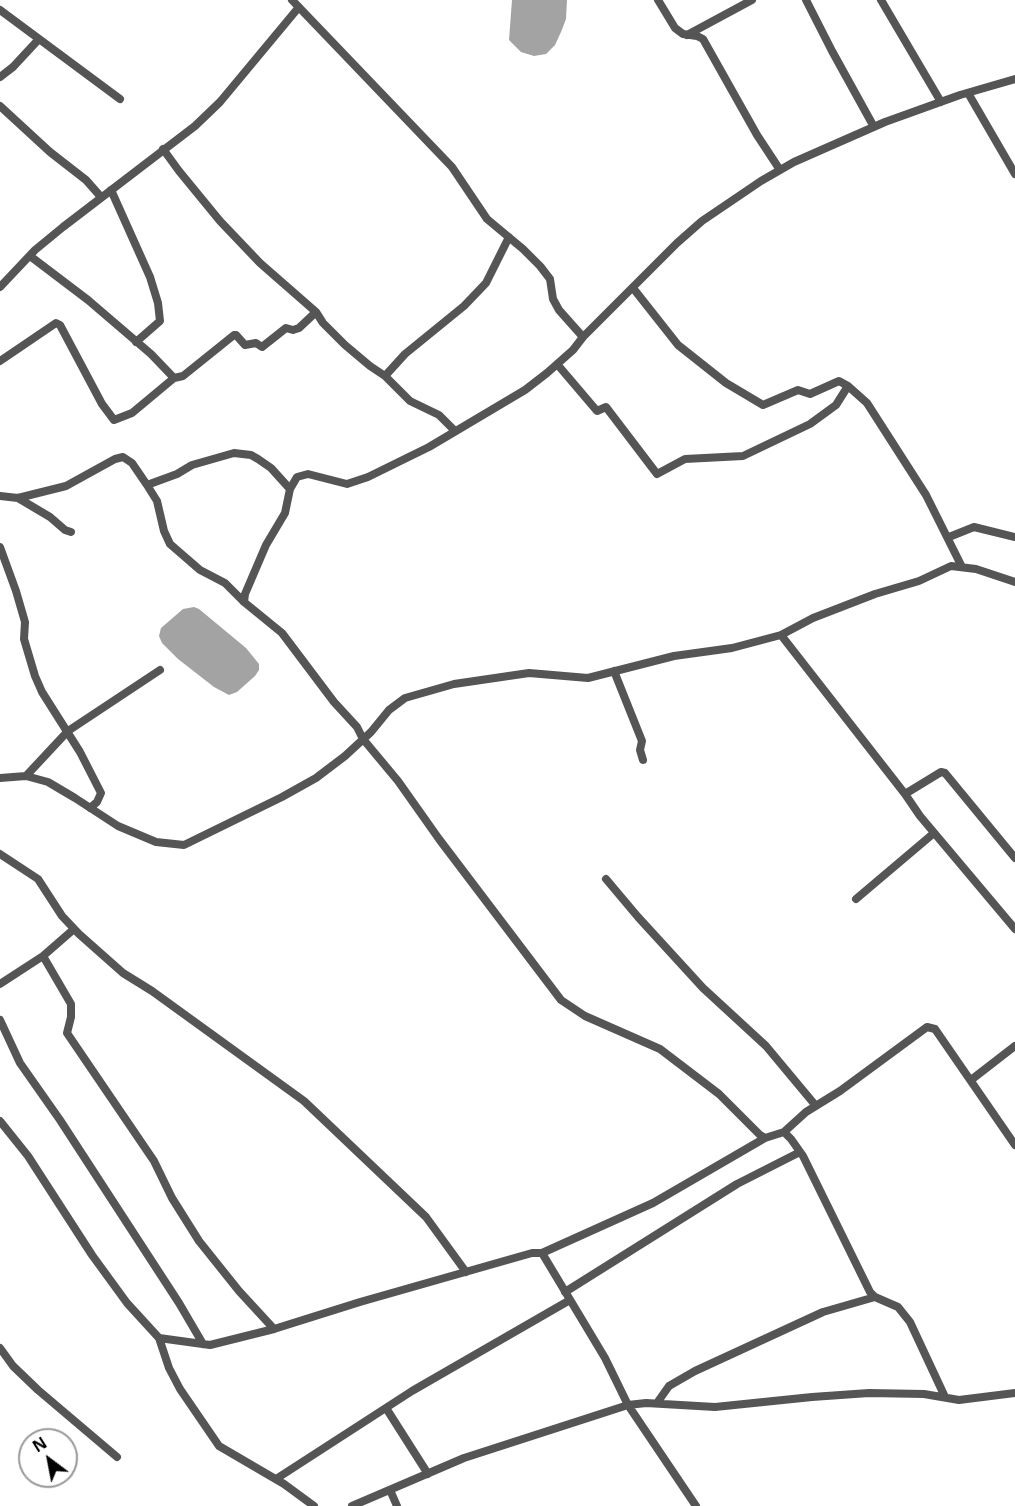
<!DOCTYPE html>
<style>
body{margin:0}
#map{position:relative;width:1015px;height:1506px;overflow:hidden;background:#fff;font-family:"Open Sans",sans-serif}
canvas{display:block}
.north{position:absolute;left:18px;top:1428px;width:60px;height:60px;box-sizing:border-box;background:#fff;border:2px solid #999;border-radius:50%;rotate:328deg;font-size:16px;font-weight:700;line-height:24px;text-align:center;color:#000}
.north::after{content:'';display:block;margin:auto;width:21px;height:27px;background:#000;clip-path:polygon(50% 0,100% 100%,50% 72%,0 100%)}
</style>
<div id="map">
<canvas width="1015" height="1506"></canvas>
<div class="north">N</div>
</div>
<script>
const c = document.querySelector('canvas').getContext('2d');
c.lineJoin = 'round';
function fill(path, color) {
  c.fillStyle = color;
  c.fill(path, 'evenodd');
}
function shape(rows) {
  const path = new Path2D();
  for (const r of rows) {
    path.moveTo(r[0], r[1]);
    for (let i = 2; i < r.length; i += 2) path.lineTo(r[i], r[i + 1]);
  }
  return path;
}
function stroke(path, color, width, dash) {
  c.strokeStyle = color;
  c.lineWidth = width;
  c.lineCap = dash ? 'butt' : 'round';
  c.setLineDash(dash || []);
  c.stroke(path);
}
fill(shape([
 [512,0,567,0,566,19,561,32,555,45,546,54,534,56,521,52,509,40],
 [194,607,199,609,246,648,259,664,259,670,255,676,237,692,229,695,214,687,178,659,162,643,159,636,161,628,183,609]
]), '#a3a3a3');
stroke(shape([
 [292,0,452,167,487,219,523,249,540,266,550,279,553,299,559,310,583,337],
 [658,0,675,28,683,34,697,36,703,39,757,135,780,170],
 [806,0,832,51,874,127],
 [881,0,941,102],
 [0,10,120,99],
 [687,35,752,0],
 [0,77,13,67,39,39],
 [968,93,1015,174],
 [0,106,50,152,86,180,101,197],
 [163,149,179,171,220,221,260,263,316,312,323,323,345,345,370,366,385,376,410,401,439,415,455,431],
 [111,190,150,277,158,303,160,321,136,342],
 [30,256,88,300,151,354,174,378,183,376,234,335,236,335,245,345,256,343,262,347,286,328,293,330,299,328,316,312],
 [0,287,35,250,63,227,195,126,220,102,299,7],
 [633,288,678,345,726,383,763,405,798,390,810,394,839,381,848,386,867,403,926,495,962,567],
 [0,361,56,323,60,325,102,404,114,420,132,413,174,378],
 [557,364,597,411,606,407,657,474,685,459,743,456,810,424,836,405,848,386],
 [385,376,405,354,464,306,486,283,509,237],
 [147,485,157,501,164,531,170,544,200,570,225,583,244,602,282,633,334,702,357,727,363,739,398,781,439,839,561,1000,585,1016,660,1049,719,1094,760,1135,765,1138,784,1132,791,1139,803,1156,870,1292,875,1297,898,1307,910,1322,945,1397],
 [0,496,18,498,66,486,115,459,123,457,132,463,147,485,177,474,192,465,234,453,251,455,258,459,271,468,290,489],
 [18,498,50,517,65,530,71,532],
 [949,537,974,527,1015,537],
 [0,547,16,591,25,622,24,639,35,676,42,692,80,752,101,793,97,802,90,808],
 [244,602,245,594,266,545,285,513,290,489,297,477,308,474,347,484,368,477,429,447,525,390,547,373,573,350,583,337,677,243,702,221,761,181,794,162,885,122,960,95,1015,79],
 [781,635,905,794,941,772,945,773,1015,858],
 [614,671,642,741,640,750,643,760],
 [26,776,68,731,160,670],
 [0,778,26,776,48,782,75,798,118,826,156,842,184,845,282,797,316,778,345,756,371,732,389,710,405,698,454,684,529,673,588,678,674,656,732,648,781,635,813,618,875,594,919,581,951,566,976,569,1015,582],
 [905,794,920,816,1015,929],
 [0,854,38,879,62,916,79,934,123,973,152,991,304,1101,426,1217,466,1272],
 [606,879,638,917,703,988,766,1046,816,1106],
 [856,899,934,833],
 [43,956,71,1004,71,1017,67,1033,154,1161,172,1198,199,1241,239,1291,274,1329],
 [0,984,43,956,74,929],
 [0,1020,20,1063,60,1120,179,1303,203,1344],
 [971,1080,1015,1046],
 [0,1121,28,1156,92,1255,127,1303,159,1338,169,1368,180,1389,219,1446,284,1484,314,1506],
 [784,1132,806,1112,840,1091,927,1027,935,1029,1015,1145],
 [542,1253,605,1358,628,1405,646,1403,715,1407,812,1397,869,1393,924,1394,959,1400,1015,1393],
 [565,1292,737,1184,800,1152],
 [159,1338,210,1345,274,1329,360,1302,532,1253,542,1253,653,1203,765,1138],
 [0,1348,13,1366,38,1390,117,1457],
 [657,1403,669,1386,695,1371,823,1312,875,1297],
 [386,1408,428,1474],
 [276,1479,412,1391,570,1300],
 [390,1490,397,1506],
 [352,1506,464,1458,628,1405,696,1506]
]), '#555', 8);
</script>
